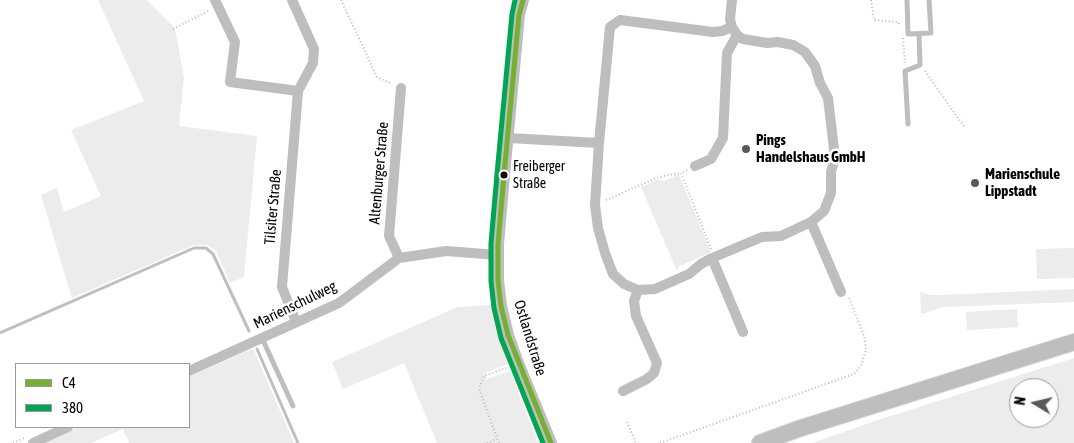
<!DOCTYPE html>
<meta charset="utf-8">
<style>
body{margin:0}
#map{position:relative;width:1074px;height:443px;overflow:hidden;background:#fff;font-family:"Asap Condensed",sans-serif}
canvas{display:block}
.legend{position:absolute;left:15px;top:363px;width:175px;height:65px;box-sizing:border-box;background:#fff;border:1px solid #999;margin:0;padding:6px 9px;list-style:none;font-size:15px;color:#000}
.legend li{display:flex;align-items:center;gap:10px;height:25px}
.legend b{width:25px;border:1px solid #999}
.north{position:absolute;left:1009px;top:378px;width:50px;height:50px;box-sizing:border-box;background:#fff;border:1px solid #999;border-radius:50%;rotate:279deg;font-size:14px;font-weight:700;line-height:20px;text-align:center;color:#000}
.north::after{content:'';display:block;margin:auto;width:18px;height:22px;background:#595959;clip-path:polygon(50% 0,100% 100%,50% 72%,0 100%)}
</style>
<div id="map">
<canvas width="1074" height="443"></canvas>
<ul class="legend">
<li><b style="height:6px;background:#76b032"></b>C4</li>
<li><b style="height:6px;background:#00a651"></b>380</li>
</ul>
<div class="north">N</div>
</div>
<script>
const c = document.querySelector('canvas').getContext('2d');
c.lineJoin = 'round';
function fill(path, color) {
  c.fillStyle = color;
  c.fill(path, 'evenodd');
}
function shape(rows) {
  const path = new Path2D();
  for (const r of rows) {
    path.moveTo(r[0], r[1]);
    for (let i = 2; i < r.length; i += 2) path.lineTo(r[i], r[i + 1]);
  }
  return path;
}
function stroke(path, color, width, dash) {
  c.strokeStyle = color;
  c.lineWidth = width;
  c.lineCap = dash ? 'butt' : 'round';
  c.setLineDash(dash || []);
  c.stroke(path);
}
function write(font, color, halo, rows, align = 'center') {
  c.font = font + ' "Asap Condensed",sans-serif';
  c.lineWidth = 5;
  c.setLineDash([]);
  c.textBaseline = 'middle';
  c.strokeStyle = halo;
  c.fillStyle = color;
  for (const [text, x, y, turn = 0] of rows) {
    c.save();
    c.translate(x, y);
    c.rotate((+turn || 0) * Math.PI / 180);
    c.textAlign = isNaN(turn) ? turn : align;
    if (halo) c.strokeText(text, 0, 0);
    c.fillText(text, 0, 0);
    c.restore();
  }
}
fill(shape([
 [98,0,147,0,173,26,176,33,184,78,179,126,257,136,244,277,230,283,216,251,207,245,194,245,72,298,41,195,57,188,64,212,101,196,71,130,144,101],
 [677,175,679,175,711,252,678,267,677,271,641,187,657,180,664,181],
 [1074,248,1074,278,1037,279,1036,249],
 [1074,289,1074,302,943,307,921,314,920,292,931,295,942,295],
 [492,305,508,364,485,373,487,379,510,371,538,443,437,443,404,363,343,389,332,362,458,307],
 [1017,309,1018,327,967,330,966,312],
 [253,348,294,443,129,443,123,429,91,443,42,443,78,427,189,427,189,377],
 [1074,358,1074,443,812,443,881,419],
 [1019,388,1049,388,1049,418,1019,418]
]), '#ececec');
stroke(shape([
 [0,333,194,248,206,248,213,254,249,331],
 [257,349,298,443]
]), '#bfbfbf', 3);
const primary = shape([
 [760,443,798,429,1074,342]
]);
stroke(primary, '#dbdbdb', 18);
stroke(shape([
 [341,0,377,77,392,84],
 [871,0,874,20,898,22,900,26],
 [173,29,210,10],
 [903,38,905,63],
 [925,71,965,128],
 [687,170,681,173,711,249],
 [606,200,659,177,681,173],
 [627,422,636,443],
 [13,443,24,438],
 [487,443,497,439],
 [499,443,479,389,484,376,509,367],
 [660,443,854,374,861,366,866,350,864,336,849,298]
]), '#b9b9b9', 2, [1, 2.5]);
stroke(shape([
 [907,0,908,34,931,33,929,0],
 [908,124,905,71,920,65,919,34],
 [262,338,293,406]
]), '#bebebe', 5);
stroke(shape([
 [215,0,235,42,230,82,298,91],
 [292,0,314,49,313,63,298,91,282,287,296,322],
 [732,27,722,31,713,32,620,20,610,27,599,143,595,205,598,228,605,253,613,274,624,284,638,290,655,289,689,274,701,264,712,258,762,237,781,236,811,222,824,211,831,193,831,172,835,158,828,98,820,83,815,66,805,52,793,45,778,42,767,43,743,39,737,35,732,27,730,19,732,0],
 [508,138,599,143],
 [695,166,711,159,723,138,727,53,737,35],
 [811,222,841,292],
 [399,258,389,236,401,88],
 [712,258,743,332],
 [189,371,339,303,399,258,446,251,498,255],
 [623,391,647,379,654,373,657,363,636,316,634,301,638,290],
 [33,443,68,427]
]), '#bebebe', 10);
stroke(shape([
 [523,0,519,15,504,175,498,244,498,280,501,306,508,335,518,363,551,443]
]), '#bebebe', 12);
stroke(primary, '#bebebe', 16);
stroke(shape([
 [523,0,519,15,504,175,498,244,498,280,501,306,508,335,551,443]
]), '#76b032', 5);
stroke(shape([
 [515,0,512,14,497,174,491,243,491,281,494,308,501,338,543,443]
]), '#00a651', 5);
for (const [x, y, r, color] of [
 [746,149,5,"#595959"],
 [504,175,4.5,"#000"],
 [975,183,5,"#595959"]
]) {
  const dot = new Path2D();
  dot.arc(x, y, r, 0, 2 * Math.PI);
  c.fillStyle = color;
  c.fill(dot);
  stroke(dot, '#fff', 2);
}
write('14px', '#000', '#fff', [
 ["Freiberger",513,167],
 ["Straße",513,184]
], 'left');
write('bold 15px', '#000', '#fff', [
 ["Pings",756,140],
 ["Handelshaus GmbH",756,157],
 ["Marienschule",985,174],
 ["Lippstadt",985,191]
], 'left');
write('15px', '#000', '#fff', [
 ["Altenburger Straße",379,173,-85],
 ["Tilsiter Straße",273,207,-85],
 ["Marienschulweg",295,305,-26],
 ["Ostlandstraße",530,338,73]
]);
</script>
